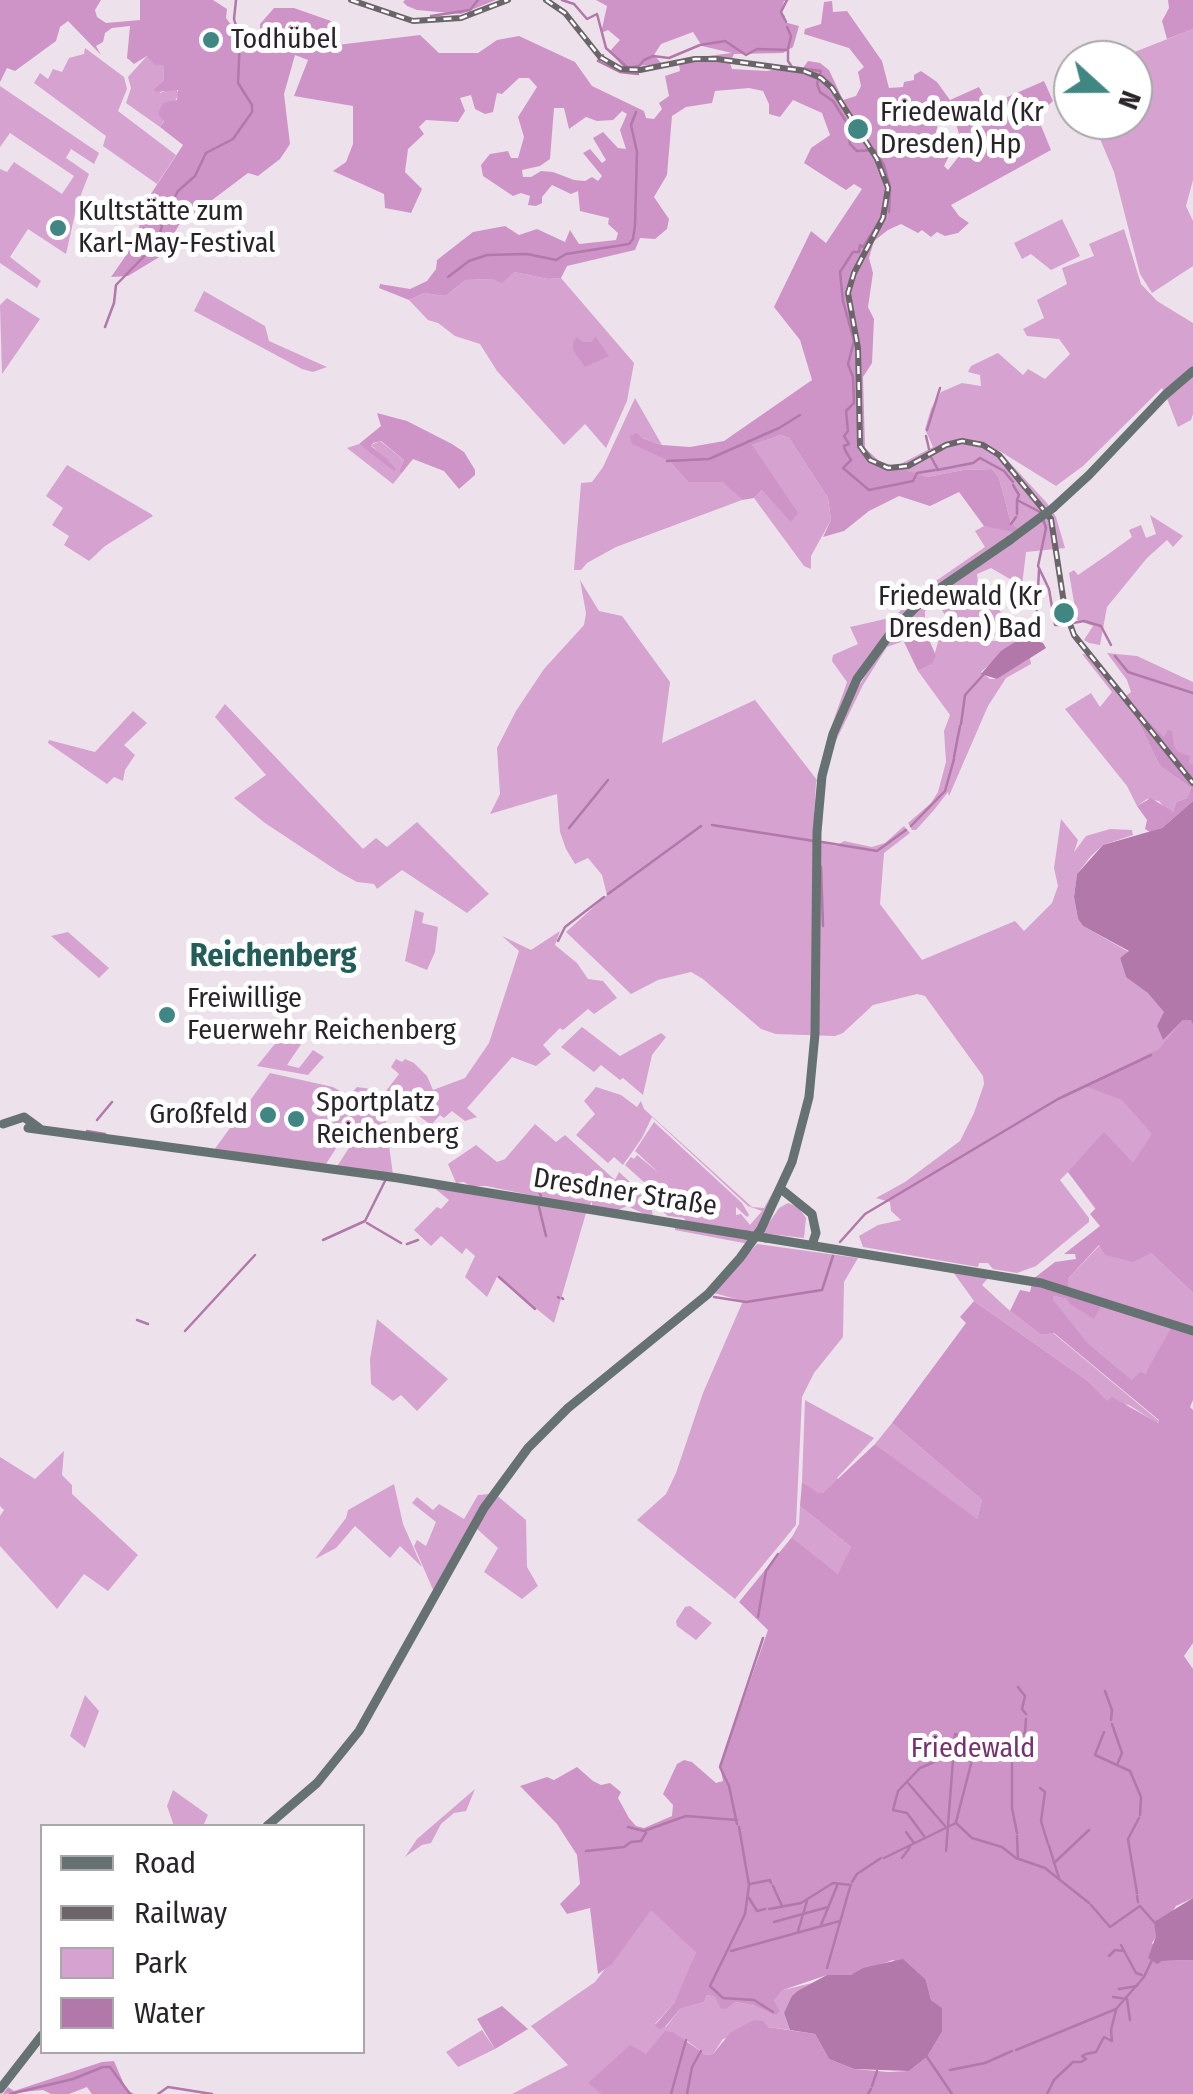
<!DOCTYPE html>
<meta charset="utf-8">
<style>
body{margin:0}
#map{position:relative;width:1193px;height:2094px;overflow:hidden;background:#ede2eb;font-family:"Fira Sans Condensed",sans-serif}
canvas{display:block}
.legend{position:absolute;left:40px;top:1824px;width:325px;height:230px;box-sizing:border-box;background:#fff;border:2px solid #a9a7a9;margin:0;padding:12px 18px;list-style:none;font-size:30px;color:#282428}
.legend li{display:flex;align-items:center;gap:20px;height:50px}
.legend b{width:50px;border:2px solid #a9a7a9}
.north{position:absolute;left:1053px;top:40px;width:100px;height:100px;box-sizing:border-box;background:#fff;border:2px solid #a9a7a9;border-radius:50%;rotate:111deg;font-size:28px;font-weight:700;line-height:40px;text-align:center;color:#282428}
.north::after{content:'';display:block;margin:auto;width:35px;height:45px;background:#408784;clip-path:polygon(50% 0,100% 100%,50% 72%,0 100%)}
</style>
<div id="map">
<canvas width="1193" height="2094"></canvas>
<ul class="legend">
<li><b style="height:12px;background:#667271"></b>Road</li>
<li><b style="height:12px;background:#6b656a"></b>Railway</li>
<li><b style="height:28px;background:#d6a2cf"></b>Park</li>
<li><b style="height:28px;background:#b178a9"></b>Water</li>
</ul>
<div class="north">N</div>
</div>
<script>
const c = document.querySelector('canvas').getContext('2d');
c.lineJoin = 'round';
function fill(path, color) {
  c.fillStyle = color;
  c.fill(path, 'evenodd');
}
function shape(rows) {
  const path = new Path2D();
  for (const r of rows) {
    path.moveTo(r[0], r[1]);
    for (let i = 2; i < r.length; i += 2) path.lineTo(r[i], r[i + 1]);
  }
  return path;
}
function stroke(path, color, width, dash) {
  c.strokeStyle = color;
  c.lineWidth = width;
  c.lineCap = dash ? 'butt' : 'round';
  c.setLineDash(dash || []);
  c.stroke(path);
}
function write(font, color, halo, rows, align = 'center') {
  c.font = font + ' "Fira Sans Condensed",sans-serif';
  c.lineWidth = 10;
  c.setLineDash([]);
  c.textBaseline = 'middle';
  c.strokeStyle = halo;
  c.fillStyle = color;
  for (const [text, x, y, turn = 0] of rows) {
    c.save();
    c.translate(x, y);
    c.rotate((+turn || 0) * Math.PI / 180);
    c.textAlign = isNaN(turn) ? turn : align;
    if (halo) c.strokeText(text, 0, 0);
    c.fillText(text, 0, 0);
    c.restore();
  }
}
fill(shape([
 [1193,29,1193,180,1186,206,1193,221,1193,266,1152,293,1140,274,1114,172,1092,120,1133,120,1133,60,1114,60],
 [85,48,124,77,127,89,118,111,176,155,157,184,103,146,106,136,34,83,40,73,48,79,53,69,62,72,69,58,84,54],
 [147,56,163,65,164,81,160,93,175,87,179,94,160,127,126,103,131,88,128,77],
 [0,86,99,153,94,164,71,149,66,158,89,174,77,205,66,254,28,229,10,257,41,281,37,288,0,263,0,169,7,172,14,162,62,194,74,176,10,133,0,147],
 [1062,219,1080,256,1051,270,1031,254,1022,259,1014,243],
 [1124,229,1141,284,1157,301,1193,323,1193,368,1164,392,1162,388,1083,466,1056,486,998,450,1047,503,1056,517,1065,548,1026,552,1022,586,991,568,977,574,980,600,988,593,1010,626,1009,636,958,634,937,603,925,611,925,632,901,634,901,642,887,647,863,685,829,755,846,706,885,645,920,606,978,565,981,557,934,590,878,645,857,674,827,745,819,781,816,782,813,840,836,846,844,841,872,847,885,843,904,826,910,833,884,853,880,904,922,960,1015,921,1024,931,1052,903,1058,886,1054,868,1061,819,1078,840,1074,852,1086,836,1110,829,1132,830,1133,835,1103,845,1091,856,1077,874,1074,897,1078,919,1083,926,1129,952,1120,958,1126,977,1145,981,1166,1002,1169,1014,1157,1026,1163,1039,1183,1020,1192,1020,1193,1210,1130,1256,1068,1172,1060,1180,1089,1218,1089,1222,1036,1266,1017,1273,993,1269,988,1263,979,1263,978,1267,863,1247,859,1236,878,1225,901,1220,891,1211,890,1202,876,1198,905,1182,960,1141,974,1113,984,1084,983,1076,925,996,917,994,873,1005,843,1033,835,1036,776,1034,761,1029,703,979,691,972,658,980,631,994,566,932,607,895,602,875,588,858,575,864,566,849,560,832,557,794,490,814,500,794,497,748,516,711,544,669,584,625,586,613,580,580,599,611,622,616,670,682,662,743,755,700,817,780,829,733,847,682,832,661,833,655,858,644,850,627,894,617,917,594,985,547,975,531,984,526,1017,529,1011,523,999,478,992,469,963,470,927,477,895,467,933,447,925,429,931,409,941,392,962,383,981,386,980,375,968,372,971,366,998,353,1023,375,1028,369,1045,379,1070,354,1059,339,1027,336,1023,329,1044,318,1037,300,1067,284,1062,268,1094,256,1089,244],
 [514,272,548,279,561,278,634,363,627,401,606,448,585,424,564,445,497,371,480,344,455,336,438,323,428,320,409,300,424,293,445,296,466,280,493,279],
 [204,291,265,326,269,341,327,367,313,372,302,369,194,311],
 [7,298,40,319,2,374,0,305],
 [1193,376,1193,414,1191,420,1178,427,1166,396],
 [635,398,662,445,642,438,633,444,670,462,688,482,724,482,742,500,616,547,587,563,581,570,574,570,581,483,592,482,603,467],
 [781,435,789,438,828,498,831,520,811,556,811,569,804,566,754,498,762,490,752,445],
 [380,441,404,460,399,470,401,474,393,484,347,448,359,444,395,468,371,445],
 [67,465,151,514,153,516,105,546,89,561,64,545,69,536,52,525,63,508,46,496],
 [1150,515,1183,536,1173,547,1167,540,1147,558,1107,607,1100,645,1089,643,1084,640,1093,626,1077,620,1069,573,1074,570,1078,575,1107,555,1132,537,1129,530,1141,525,1146,538,1156,534],
 [939,638,1015,642,981,672,990,679,997,679,1030,658,1031,664,1006,678,988,706,949,796,948,792,934,810,916,830,912,830,908,823,931,803,938,792,946,762,944,731,950,715,918,671,932,664],
 [1107,653,1137,656,1193,682,1193,781,1135,715,1160,766,1191,788,1187,798,1176,802,1173,812,1165,809,1159,801,1147,799,1137,806,1127,786,1065,709,1091,693,1100,707,1112,692,1082,654,1092,655,1124,697,1131,692,1127,680],
 [225,704,363,849,376,838,387,847,417,822,489,894,467,913,402,870,377,889,374,884,357,882,339,872,265,823,234,798,266,775,215,717],
 [133,711,147,723,124,745,135,755,125,770,123,781,114,777,107,784,48,743,49,740,95,752],
 [415,910,424,913,422,923,438,927,435,952,427,970,405,961],
 [560,931,555,945,577,963,588,979,603,981,617,998,594,1014,588,1009,563,1030,560,1028,543,1045,551,1054,536,1066,512,1057,467,1108,477,1117,465,1121,452,1111,444,1118,440,1115,431,1125,386,1091,399,1074,391,1067,396,1059,402,1062,405,1059,414,1063,427,1076,433,1090,465,1078,489,1043,519,951,502,936,531,950],
 [68,932,109,968,99,978,51,936],
 [582,1027,620,1056,661,1033,666,1037,652,1055,643,1095,623,1078,620,1080,601,1065,594,1072,561,1047],
 [287,1029,306,1037,287,1065,299,1068,313,1050,324,1057,308,1075,257,1066],
 [270,1073,333,1087,349,1096,357,1087,371,1089,378,1096,385,1115,393,1175,336,1168,354,1140,349,1128,326,1164,214,1150],
 [596,1087,621,1095,637,1107,641,1101,644,1109,752,1207,764,1208,778,1183,781,1184,749,1244,675,1230,675,1226,722,1235,687,1224,684,1218,668,1216,651,1202,653,1218,627,1206,616,1211,592,1207,592,1201,589,1207,486,1186,470,1186,464,1182,456,1183,448,1164,476,1145,497,1162,505,1159,535,1124,556,1142,565,1135,615,1180,619,1172,650,1200,656,1193,625,1165,631,1157,634,1159,637,1155,659,1173,635,1151,654,1122,742,1203,749,1215,747,1217,736,1207,736,1215,741,1214,750,1225,762,1211,748,1206,652,1117,642,1138,623,1165,614,1157,608,1163,576,1135,595,1114,584,1101],
 [432,1186,586,1213,554,1323,497,1277,487,1297,465,1277,475,1256,466,1248,462,1254,441,1236,431,1246,414,1230,437,1207,441,1209,449,1200],
 [788,1203,798,1207,806,1218,804,1238,762,1233,779,1208],
 [757,1244,858,1258,844,1282,843,1337,814,1373,802,1397,796,1525,735,1599,637,1520,666,1494,676,1473,703,1393,743,1301,714,1293],
 [1100,1245,1151,1253,1193,1293,1193,1327,1159,1352,1145,1374,1133,1381,1088,1343,1052,1300,1054,1296,1068,1299,1068,1279],
 [953,1272,989,1277,982,1285,1010,1311,1041,1335,1053,1333,1159,1421,1157,1423,1129,1405,1107,1402,1088,1381,974,1301],
 [377,1319,448,1379,417,1411,401,1395,393,1401,371,1384,370,1359],
 [805,1400,874,1438,837,1478,839,1480,823,1493,818,1494,802,1482],
 [892,1423,982,1500,977,1520,875,1444],
 [64,1451,62,1475,72,1485,72,1494,138,1555,108,1591,84,1574,57,1609,0,1546,0,1516,4,1510,0,1506,0,1457,35,1479],
 [394,1484,403,1524,422,1567,400,1546,390,1558,355,1526,336,1548,315,1559,346,1518,348,1510],
 [494,1493,526,1520,527,1567,538,1586,522,1599,484,1572,498,1548,474,1526],
 [489,1494,434,1592,414,1546,417,1540,426,1546,436,1522,412,1503,417,1497,433,1510,439,1504,464,1519,478,1495],
 [800,1506,851,1547,839,1575,792,1537,799,1524],
 [690,1606,712,1623,696,1640,677,1626,676,1621,685,1607],
 [85,1695,99,1711,85,1748,70,1736],
 [475,1789,466,1811,454,1813,441,1824,431,1843,422,1845,405,1857,417,1839],
 [173,1790,208,1815,203,1826,174,1826,167,1806],
 [651,1909,697,1954,674,2003,655,2024,666,2027,680,2009,704,2002,707,1995,715,1997,728,2008,736,2002,756,2006,774,2001,783,1990,812,1983,799,1990,784,2013,790,2030,768,2027,723,2039,713,2054,706,2055,686,2040,654,2047,646,2054,589,2083,601,2094,512,2094,568,2065,531,2026,595,1982],
 [482,2030,495,2049,458,2067,446,2052]
]), '#d6a2cf');
fill(shape([
 [0,0,101,0,95,10,97,17,106,23,140,20,140,0,213,0,227,9,226,18,241,38,254,40,260,38,260,24,274,8,294,8,331,21,327,42,337,45,420,35,439,53,478,53,497,40,519,36,575,62,592,86,644,111,646,118,654,119,662,109,659,103,669,96,665,76,680,71,679,64,691,58,732,53,702,46,693,32,661,44,654,55,662,64,623,67,610,51,620,40,608,30,601,33,607,6,596,0,790,0,784,1,781,14,785,16,784,22,799,26,793,47,783,53,734,54,730,63,732,69,767,71,792,66,803,68,808,61,820,63,829,70,843,100,856,96,861,86,858,72,864,67,849,48,804,34,805,29,821,24,824,2,832,1,833,12,847,11,882,61,889,88,903,87,904,82,914,80,914,75,921,71,937,82,950,100,979,87,989,105,1044,81,1053,101,1037,116,1051,150,951,205,959,216,969,223,958,233,945,236,937,232,931,237,922,230,918,233,901,224,888,230,874,241,869,258,873,273,868,307,874,319,872,363,863,377,865,448,879,461,927,477,963,470,992,469,999,478,1011,523,1018,529,1014,532,984,526,959,492,930,506,899,496,869,511,844,531,823,537,831,520,828,498,789,438,781,435,752,445,798,513,791,522,762,490,754,498,742,500,723,482,688,482,670,462,632,444,630,436,637,433,642,438,662,445,690,447,724,441,812,380,800,340,774,307,811,231,826,243,862,189,854,184,846,190,804,163,811,148,830,135,822,113,793,100,780,117,769,114,769,104,763,91,749,88,715,91,712,103,686,107,672,116,667,175,654,197,669,219,667,229,655,239,640,238,635,250,567,266,561,278,548,279,514,272,502,283,493,279,466,280,445,296,424,293,409,300,379,288,380,284,410,289,427,281,436,269,437,260,473,232,505,226,519,235,537,229,565,242,570,230,579,244,616,240,618,233,608,224,609,218,580,211,578,191,571,194,552,185,542,197,542,203,536,206,528,205,530,196,521,193,513,196,483,176,481,165,490,154,508,151,511,158,518,158,524,137,518,117,537,87,529,78,519,78,502,94,497,93,493,112,485,114,475,109,471,95,460,98,465,111,458,122,426,120,419,127,424,134,408,149,405,172,422,189,411,213,385,208,384,194,333,171,346,162,353,144,353,106,294,96,308,60,295,55,284,94,290,144,280,159,258,176,248,173,179,225,161,256,128,276,111,277,138,238,141,209,183,145,160,127,164,121,158,114,163,103,177,100,178,90,156,92,154,89,164,81,163,65,155,65,147,56,134,64,127,58,130,26,112,28,105,33,103,42,96,46,101,55,68,21,60,27,56,41,15,71,7,68,0,82],
 [554,108,564,108,569,129,586,117,597,121,613,120,622,111,627,114,620,130,626,149,618,148,603,132,593,138,606,160,602,163,590,149,583,153,602,176,598,181,592,177,585,181,574,180,553,172,541,171,531,177,523,177,522,170,540,166,550,159],
 [944,110,952,111,964,150,948,170,944,166,948,158,933,115],
 [405,0,496,0,461,14,417,10,407,6,403,2],
 [1168,0,1193,0,1193,29,1167,39,1162,21,1169,8],
 [595,336,609,356,585,367,573,350,573,343,576,337,583,342,592,342],
 [377,413,407,421,452,444,464,452,475,470,475,475,459,489,444,471,413,459,401,474,399,470,404,460,381,441,373,443,371,446,386,458,396,469,394,471,359,444,381,426],
 [928,637,936,656,932,664,918,671,904,642],
 [1137,710,1164,737,1168,730,1172,731,1174,746,1178,752,1190,756,1189,763,1193,765,1193,801,1162,828,1150,832,1145,829,1147,820,1137,806,1151,798,1173,812,1176,802,1187,798,1191,788,1160,766,1135,715],
 [1183,1020,1192,1020,1193,1025,1193,1293,1151,1253,1133,1262,1105,1255,1099,1245,1068,1279,1068,1291,1103,1302,1094,1319,1070,1304,1067,1299,1054,1296,1053,1300,1088,1343,1132,1380,1140,1372,1145,1374,1175,1321,1193,1327,1193,1400,1190,1407,1193,1410,1193,1643,1184,1656,1193,1669,1193,1898,1176,1906,1152,1943,1162,1961,1193,1960,1193,2094,601,2094,588,2083,630,2045,646,2054,665,2031,673,2032,706,2055,713,2054,731,2032,754,2020,763,2021,768,2027,815,2034,829,2059,854,2069,888,2072,909,2071,927,2057,942,2032,941,2008,931,2000,926,1980,893,1960,851,1975,827,1975,783,1990,774,2001,780,2011,776,2015,756,2006,736,2002,728,2008,721,2009,715,1997,707,1995,704,2002,680,2009,665,2027,659,2029,655,2025,674,2003,696,1953,651,1910,612,1964,598,1974,590,1908,567,1914,560,1904,580,1884,577,1855,557,1824,520,1786,547,1777,554,1780,577,1767,593,1781,601,1785,610,1783,621,1792,618,1798,629,1818,636,1826,644,1828,672,1816,673,1805,663,1794,677,1764,684,1760,692,1762,716,1783,723,1781,720,1767,768,1630,739,1602,792,1537,838,1574,851,1547,800,1506,802,1482,818,1493,823,1493,875,1444,977,1519,982,1500,892,1423,966,1323,960,1317,974,1301,1088,1381,1107,1401,1112,1397,1158,1423,1159,1420,1054,1333,1041,1335,1010,1311,1020,1290,1030,1292,1033,1279,1055,1262,1076,1259,1075,1254,1064,1254,1100,1226,1090,1214,1096,1208,1068,1172,1104,1132,1133,1163,1152,1134,1122,1100,1085,1086,1159,1049],
 [502,2006,528,2029,495,2049,477,2019],
 [114,2061,126,2089,134,2094,92,2094,87,2087,69,2094,51,2094,43,2090,3,2094,8,2087,14,2091,102,2062]
]), '#cf94c7');
fill(shape([
 [1031,639,1043,643,1046,648,997,679,981,674,1001,651,1015,642],
 [1193,801,1193,1025,1191,1020,1183,1020,1163,1040,1157,1026,1164,1012,1148,993,1126,977,1120,958,1129,951,1083,926,1078,919,1074,897,1077,874,1103,845,1162,828],
 [1193,1898,1193,1960,1162,1961,1157,1964,1148,1958,1156,1936,1154,1922],
 [903,1959,926,1980,931,2000,942,2008,942,2032,927,2057,909,2071,854,2069,829,2059,815,2034,790,2030,784,2013,792,1996,799,1990,827,1975,851,1975,863,1968]
]), '#b178a9');
stroke(shape([
 [562,0,574,4,587,19,597,14,606,48,628,68,639,66,644,60,653,56,669,58,700,45,725,41,746,55,757,49,788,50,788,61,792,67,821,71,817,84,820,92,833,101,847,123,850,144,857,151,875,150,884,165,890,187,889,212],
 [431,16,470,10,478,0],
 [786,22,781,12,787,0],
 [787,27,791,36,788,49],
 [602,57,603,55],
 [600,59,598,61,620,72,638,74],
 [884,214,863,247,860,245,859,252,853,252,840,272,843,301,854,341,848,364,853,377,854,403,846,411,848,431,844,436,849,444,844,446,845,450,851,460,843,468,869,490,913,481,917,473,935,470],
 [448,277,469,261,487,255,527,254,556,260,566,254,629,244,633,239,635,225,637,152,631,125,636,112],
 [105,327,114,303,116,285,158,242,164,217,178,191,195,176,206,153,233,139,252,112,252,105,238,83,240,39,234,19,236,0],
 [927,430,940,388],
 [926,436,929,449],
 [930,455,938,470],
 [667,461,709,459,779,428,800,415],
 [937,470,973,463,980,458,1004,471,1013,482],
 [1013,485,1019,495,1017,500,1040,512],
 [1017,514,1017,500],
 [1043,519,1046,528,1038,566,1049,589,1055,625,1066,625],
 [1011,524,1016,517],
 [1073,623,1084,621,1101,626,1111,645],
 [1036,627,1039,570],
 [1115,656,1128,672,1193,693],
 [961,724,965,695,985,673],
 [954,757,960,726],
 [712,825,814,841],
 [911,826,945,791,954,759],
 [569,828,608,780],
 [822,842,877,851,906,830],
 [821,867,823,926],
 [608,894,701,826],
 [558,941,565,927,604,897],
 [97,1120,112,1102],
 [87,1131,105,1134],
 [536,1168,533,1180,541,1196],
 [539,1207,546,1236],
 [367,1223,401,1243],
 [323,1240,365,1221,385,1181],
 [840,1242,865,1214,1058,1099,1151,1055],
 [407,1244,418,1240],
 [499,1277,535,1309],
 [558,1297,559,1298],
 [714,1297,746,1302,822,1290,833,1256],
 [562,1298,563,1299],
 [137,1320,148,1324],
 [185,1331,255,1255],
 [758,1617,766,1571,778,1554],
 [1018,1687,1025,1696,1022,1709,1026,1714],
 [1105,1691,1112,1710,1111,1720],
 [1112,1724,1122,1753,1117,1765],
 [1104,1732,1095,1755,1130,1771,1141,1797,1140,1815],
 [908,1783,945,1826],
 [1040,1788,1045,1792,1041,1821,1048,1844],
 [737,1824,729,1786,720,1767,763,1638],
 [628,1827,644,1831,686,1816,737,1820],
 [739,1827,749,1885,745,1914,710,1986,723,1998,754,2000,773,2012],
 [906,1832,914,1843],
 [1017,1833,1012,1808,1012,1754,1025,1732,1026,1719],
 [924,1836,907,1813,893,1810,898,1791,920,1768,941,1759,970,1760],
 [1017,1836,1018,1859],
 [1049,1846,1059,1878],
 [586,1851,624,1847,631,1842,641,1841,646,1833],
 [946,1851,955,1734,963,1735,972,1760,956,1822],
 [884,1858,956,1823,972,1838,1002,1847,1016,1858,1045,1868,1089,1903],
 [902,1858,910,1847],
 [1054,1863,1089,1830],
 [852,1882,857,1874,881,1858],
 [750,1884,770,1880,771,1883],
 [773,1886,782,1906],
 [1137,1893,1128,1839,1139,1818],
 [1137,1896,1138,1902],
 [749,1898,757,1911,765,1909],
 [1091,1905,1110,1927,1140,1906],
 [1140,1906,1154,1922],
 [769,1909,801,1903,833,1883,851,1885],
 [774,1922,828,1907],
 [821,1925,837,1886],
 [798,1931,807,1901],
 [1121,1945,1136,1973,1142,1975],
 [731,1951,840,1921],
 [1109,1956,1115,1950,1124,1951],
 [827,1968,850,1887],
 [1119,1989,1137,1986],
 [1113,1997,1127,1999,1130,2020],
 [1016,2050,1116,2009,1144,1977,1152,1960],
 [927,2057,952,2094],
 [950,2070,985,2063,1012,2051],
 [872,2086,877,2071],
 [10,2094,73,2079,103,2067,110,2067,130,2094],
 [158,2094,168,2087,212,2094],
 [671,2094,686,2040],
 [687,2094,692,2067,701,2051],
 [868,2094,871,2089],
 [1047,2094,1054,2080,1073,2062,1081,2062,1086,2059,1082,2056,1086,2054,1096,2052,1104,2037,1112,2041,1111,2030,1116,2010]
]), '#b178a9', 2.5);
stroke(shape([
 [1053,508,1089,475,1165,395,1193,371],
 [3,1124,24,1117,39,1128],
 [28,1128,398,1178,746,1235],
 [781,1189,812,1214,816,1233,812,1245],
 [766,1238,1041,1283,1193,1331],
 [267,1826,317,1783,359,1731,484,1508,528,1448,568,1408,708,1294,740,1258,761,1229,792,1162,809,1097,815,1034,817,832,822,776,833,734,857,679,893,630,924,599,1010,540],
 [0,2089,42,2035]
]), '#667271', 9);
const rail = shape([
 [351,0,413,21,461,18,508,0],
 [546,0,565,13,600,57,621,69,640,70,695,59,717,59,804,71,821,78,832,88,877,159,888,188,883,218,854,273,848,293,858,348,860,446,870,460,888,468,908,466,946,445,962,441,983,445,999,455,1051,519,1065,610,1074,635,1193,783]
]);
stroke(rail, '#6b656a', 6);
stroke(rail, '#fff', 2.5, [8]);
stroke(shape([
 [1010,540,1053,508],
 [746,1235,766,1238]
]), '#667271', 9);
for (const [x, y, r, color] of [
 [211,40,10,"#408784"],
 [858,129,12,"#408784"],
 [58,228,10,"#408784"],
 [1064,613,12,"#408784"],
 [167,1015,10,"#408784"],
 [268,1115,10,"#408784"],
 [296,1119,10,"#408784"]
]) {
  const dot = new Path2D();
  dot.arc(x, y, r, 0, 2 * Math.PI);
  c.fillStyle = color;
  c.fill(dot);
  stroke(dot, '#fff', 4);
}
write('28px', '#282428', '#fff', [
 ["Todhübel",231,40],
 ["Friedewald (Kr",880,113],
 ["Dresden) Hp",880,145],
 ["Kultstätte zum",78,212],
 ["Karl-May-Festival",78,244],
 ["Friedewald (Kr",1042,597,"right"],
 ["Dresden) Bad",1042,629,"right"],
 ["Freiwillige",187,999],
 ["Feuerwehr Reichenberg",187,1031],
 ["Sportplatz",316,1103],
 ["Reichenberg",316,1135],
 ["Großfeld",248,1115,"right"]
], 'left');
write('28px', '#282428', '#fff', [
 ["Dresdner Straße",625,1193,9]
]);
write('28px', '#763270', '#fff', [
 ["Friedewald",973,1749]
]);
write('bold 32px', '#235d5a', '#fff', [
 ["Reichenberg",273,957]
]);
</script>
